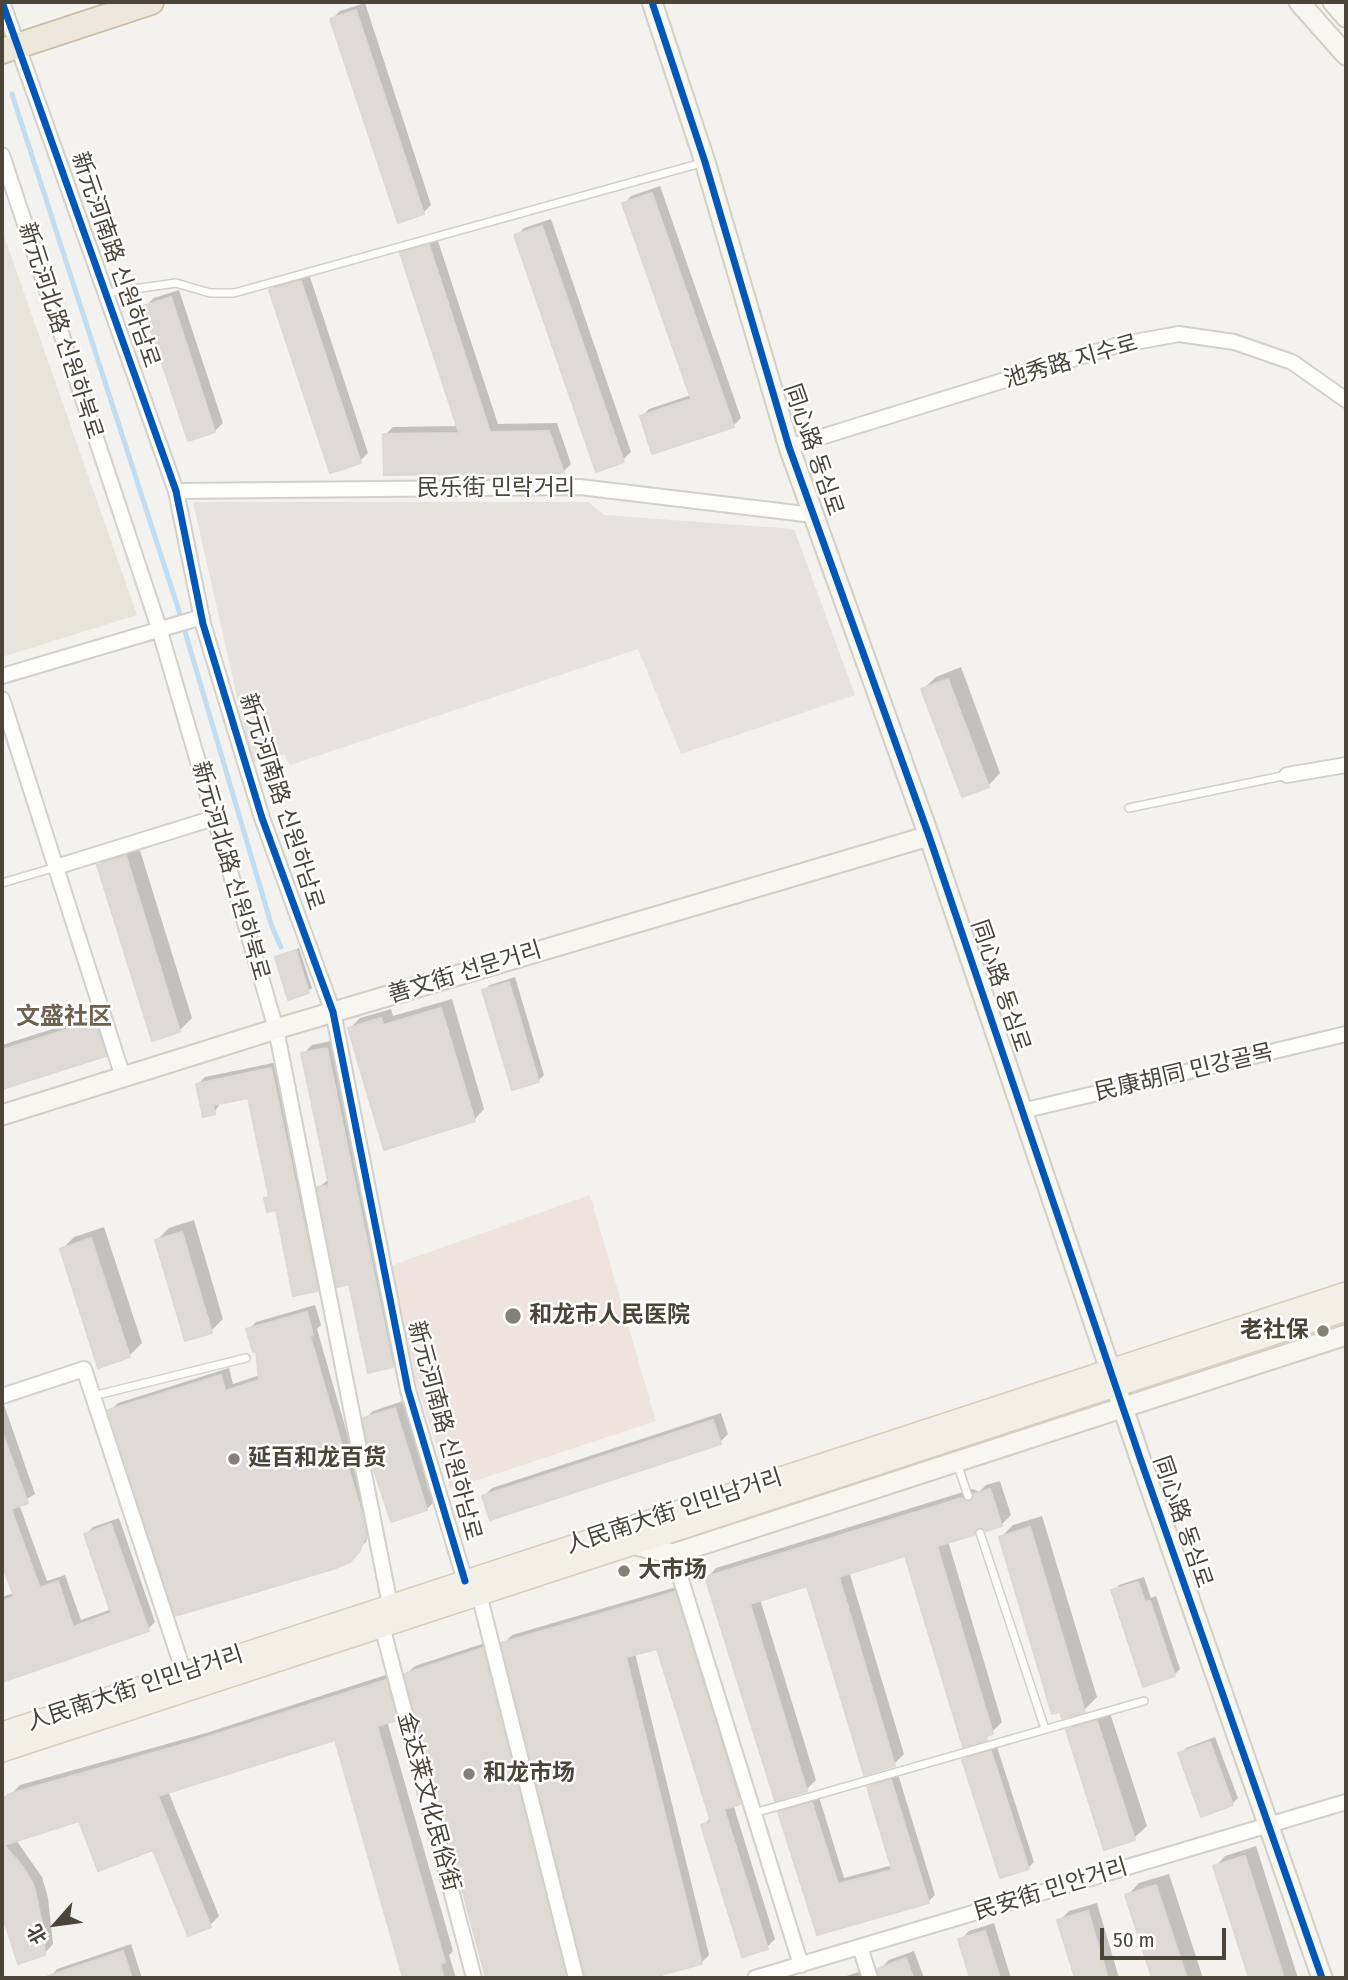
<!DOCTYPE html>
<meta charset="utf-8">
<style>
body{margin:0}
#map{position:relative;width:1348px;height:1980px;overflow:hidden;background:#f4f2ee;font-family:"Fira Sans Condensed","Noto Sans SC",sans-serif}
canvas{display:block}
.frame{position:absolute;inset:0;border:4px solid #4b4439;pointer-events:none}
.north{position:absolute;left:21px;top:1889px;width:70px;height:70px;-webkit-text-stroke:5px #fff;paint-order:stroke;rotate:242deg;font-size:19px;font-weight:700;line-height:28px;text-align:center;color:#4b4439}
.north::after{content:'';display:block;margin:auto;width:24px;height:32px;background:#4b4439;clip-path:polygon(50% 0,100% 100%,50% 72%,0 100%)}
.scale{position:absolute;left:1100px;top:1928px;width:126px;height:32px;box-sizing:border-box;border:4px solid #4b4439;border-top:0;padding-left:9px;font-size:21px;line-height:24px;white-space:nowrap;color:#4b4439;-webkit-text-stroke:5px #fff;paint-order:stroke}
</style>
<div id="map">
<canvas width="1348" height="1980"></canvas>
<div class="frame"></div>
<div class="north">北</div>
<div class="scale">50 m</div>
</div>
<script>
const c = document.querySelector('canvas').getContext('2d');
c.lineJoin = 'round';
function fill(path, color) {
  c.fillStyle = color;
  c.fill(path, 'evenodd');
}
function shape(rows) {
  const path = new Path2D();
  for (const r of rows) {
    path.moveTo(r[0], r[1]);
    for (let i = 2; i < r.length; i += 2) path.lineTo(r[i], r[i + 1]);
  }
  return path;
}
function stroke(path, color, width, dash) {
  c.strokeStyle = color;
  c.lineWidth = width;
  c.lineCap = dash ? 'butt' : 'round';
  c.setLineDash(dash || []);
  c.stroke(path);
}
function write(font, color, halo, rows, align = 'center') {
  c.font = font + ' "Fira Sans Condensed","Noto Sans SC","Noto Sans KR",sans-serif';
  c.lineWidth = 5;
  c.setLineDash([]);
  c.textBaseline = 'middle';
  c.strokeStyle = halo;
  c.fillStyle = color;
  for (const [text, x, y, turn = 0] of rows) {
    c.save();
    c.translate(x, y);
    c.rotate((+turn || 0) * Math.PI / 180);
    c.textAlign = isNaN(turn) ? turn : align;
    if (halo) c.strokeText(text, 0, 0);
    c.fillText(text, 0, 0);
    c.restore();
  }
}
fill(shape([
 [2,230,137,615,2,657]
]), '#e7e4dc');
fill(shape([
 [193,502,588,502,604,515,794,529,855,695,681,754,638,649,290,765,284,754,252,763]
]), '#e6e2de');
fill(shape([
 [590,1195,656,1421,450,1489,411,1366,390,1266]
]), '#eee3df');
fill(shape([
 [365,3,431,205,423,213,332,19,340,11],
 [660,186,741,418,733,426,642,416,649,409,691,395,624,204,631,196],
 [551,219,631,452,623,460,516,236,524,228],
 [437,238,498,424,557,423,571,464,563,472,385,435,393,427,458,426,402,254,410,246],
 [309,274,368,453,360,461,271,290,279,282],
 [179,290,223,423,215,431,145,306,154,298],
 [961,667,1000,773,988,786,923,689,936,677],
 [138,844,192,1018,179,1031,99,865,112,853],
 [299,948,312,988,308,991,277,957],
 [515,977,544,1075,538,1081,484,990,490,985],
 [452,999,484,1109,474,1120,350,1028,360,1018,391,1009,393,1016],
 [103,1013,114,1046,105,1055,2,1087,2,1045],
 [335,1040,400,1357,392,1366,351,1282,319,1187,329,1179,303,1054,312,1045],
 [278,1062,324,1282,317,1289,277,1208,266,1198,270,1194,249,1096,221,1102,214,1113,198,1084,205,1077],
 [194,1220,223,1319,211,1331,157,1240,169,1228],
 [104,1227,142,1343,129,1356,62,1249,74,1237],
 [315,1305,321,1325,317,1329,372,1520,366,1542,349,1560,110,1411,118,1403,229,1368,233,1384,260,1375,258,1349,248,1330,256,1322],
 [2,1399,35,1494,19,1504,47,1581,65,1575,81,1620,112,1609,86,1534,93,1527,119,1518,155,1622,148,1629,2,1680,2,1597,14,1593,2,1559],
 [403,1401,435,1501,427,1509,365,1419,373,1411],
 [721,1413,728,1434,720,1442,484,1496,492,1488],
 [1000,1481,1011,1515,1001,1525,981,1526,973,1533,948,1541,1002,1722,986,1738,907,1554,849,1571,904,1754,894,1764,808,1584,760,1599,816,1780,806,1790,707,1578,716,1568,973,1489,979,1492,986,1485],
 [1042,1516,1097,1697,1084,1710,1061,1710,1001,1537,1013,1525],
 [1144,1577,1151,1598,1156,1596,1180,1669,1174,1675,1113,1591,1119,1585],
 [683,1585,747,1794,733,1804,775,1939,767,1947,703,1825,712,1817,658,1647,635,1653,709,1955,701,1963,668,1971,660,1978,586,1978,503,1644,512,1635],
 [491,1641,580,1978,489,1978,406,1674,415,1666],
 [395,1672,405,1709,396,1718,387,1721,453,1951,449,1955,456,1978,404,1978,336,1737,168,1791,219,1916,210,1925,153,1848,80,1819,16,1840,42,1877,48,1898,53,1944,44,1954,20,1962,2,1909,2,1803,20,1785,206,1733],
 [1109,1710,1147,1826,1134,1838,1068,1730,1080,1718],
 [1215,1737,1238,1798,1232,1804,1180,1754,1186,1748],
 [997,1747,1034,1862,1028,1868,964,1760,970,1754],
 [898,1774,935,1895,928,1902,818,1933,780,1813,787,1806,819,1797,844,1878,893,1865,869,1787,876,1781],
 [1256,1846,1298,1978,1251,1978,1215,1867,1225,1856],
 [1169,1874,1203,1978,1154,1978,1127,1896,1139,1883],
 [1097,1903,1119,1978,1076,1978,1059,1921,1069,1911],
 [994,1923,1011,1978,972,1978,960,1940,969,1931],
 [131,1944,142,1978,50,1978,57,1969],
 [914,1951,924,1978,881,1978,880,1969,889,1960],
 [868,1969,873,1977,879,1978,840,1978]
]), '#0003');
stroke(shape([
 [12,94,178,608,272,927,281,947]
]), '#c0ddf1', 5);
const building = shape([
 [356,10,424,214,398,223,330,19,356,10],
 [652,193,734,427,652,454,640,416,691,399,622,203,652,193],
 [542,226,624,462,596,472,514,235,542,226],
 [429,245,490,432,549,431,564,473,384,475,383,434,459,433,400,253,429,245],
 [301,281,361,463,330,473,269,290,301,281],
 [171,297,215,432,188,441,143,306,171,297],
 [948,679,989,787,962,797,921,689,948,679],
 [126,856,180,1032,152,1041,97,865,126,856],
 [296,950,309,993,288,1000,275,957,296,950],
 [509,982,539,1082,512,1090,482,990,509,982],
 [441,1008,475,1121,384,1150,348,1028,381,1018,383,1025,441,1008],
 [94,1021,106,1056,2,1089,2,1050,94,1021],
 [327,1048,393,1367,368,1373,349,1284,337,1287,317,1187,329,1185,301,1053,327,1048],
 [271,1068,318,1291,293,1296,276,1210,267,1212,264,1198,269,1197,248,1098,213,1105,215,1114,203,1117,196,1084,271,1068],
 [182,1232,212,1333,185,1341,155,1240,182,1232],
 [91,1238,130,1357,98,1368,60,1249,91,1238],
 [307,1312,313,1335,310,1336,363,1518,366,1536,359,1552,350,1562,333,1569,175,1616,108,1410,221,1375,225,1391,259,1380,256,1351,253,1352,246,1329,307,1312],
 [395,1408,427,1510,391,1522,371,1461,363,1418,395,1408],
 [713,1420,721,1444,490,1520,482,1496,713,1420],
 [2,1432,28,1503,11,1509,40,1588,58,1581,73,1627,111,1613,84,1534,111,1524,149,1631,2,1682,2,1601,14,1597,2,1564,2,1432],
 [990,1489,1002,1526,986,1531,979,1527,974,1535,937,1546,993,1734,986,1736,987,1740,963,1747,905,1556,839,1577,895,1766,887,1768,864,1775,807,1586,750,1604,807,1791,775,1801,705,1577,962,1498,969,1502,974,1494,990,1489],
 [1030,1527,1085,1712,1062,1718,1060,1712,1052,1714,999,1537,1030,1527],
 [1138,1582,1145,1602,1150,1601,1175,1676,1143,1687,1111,1590,1138,1582],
 [675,1592,740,1804,724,1809,768,1949,742,1957,701,1825,711,1822,657,1649,626,1657,702,1964,660,1975,661,1978,585,1978,501,1643,675,1592],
 [483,1648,566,1978,486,1978,404,1674,483,1648],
 [386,1680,397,1720,377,1726,445,1962,440,1964,444,1978,403,1978,335,1740,158,1796,211,1927,188,1936,153,1850,98,1871,79,1821,4,1845,23,1867,34,1886,43,1928,45,1955,18,1964,2,1914,2,1800,9,1794,195,1741,386,1680],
 [1097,1721,1135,1840,1104,1850,1066,1730,1097,1721],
 [1210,1742,1233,1805,1201,1817,1178,1753,1210,1742],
 [991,1751,1029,1869,1000,1878,962,1760,991,1751],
 [891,1780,929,1903,817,1935,778,1812,812,1803,838,1884,892,1870,867,1787,891,1780],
 [1245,1856,1284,1978,1249,1978,1213,1866,1245,1856],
 [1156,1885,1187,1978,1152,1978,1125,1895,1156,1885],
 [1088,1911,1108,1978,1075,1978,1057,1920,1088,1911],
 [985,1931,1000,1978,970,1978,958,1939,985,1931],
 [123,1951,132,1978,49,1978,48,1976,123,1951],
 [906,1958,913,1978,879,1978,877,1969,906,1958]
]);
fill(building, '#dedbd6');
stroke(building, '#dcd9d4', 2);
const lane = shape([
 [106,293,176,283,210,293,234,293,705,162],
 [1129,808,1287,775],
 [2,883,56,867],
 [93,1396,246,1358],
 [957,1463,968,1496],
 [980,1533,1045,1729],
 [754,1813,1144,1701]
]);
const street = shape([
 [2,2,176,491,203,624,262,818,333,1012,408,1390,465,1581],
 [2,155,159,628,276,1029,390,1605],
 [789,447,1118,345,1179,334,1234,342,1292,362,1346,400],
 [176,491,580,487,813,515],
 [2,676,202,617],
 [2,699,123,1077],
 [1287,775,1346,765],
 [56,867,214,818],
 [1022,1111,1346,1034],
 [2,1396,84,1369,184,1673],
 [673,1554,801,1965],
 [479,1594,576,1978],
 [382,1626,474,1978],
 [860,1947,870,1978],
 [755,1978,1346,1802]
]);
const secondary = shape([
 [652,2,705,162,789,447,929,836,1140,1458,1322,1978],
 [1299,2,1346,55],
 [1333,2,1346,17],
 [2,1115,276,1029,929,836],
 [632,1544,673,1554,1346,1335]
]);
const primary = shape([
 [2,1733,1346,1293],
 [2,1751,1346,1310]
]);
const highway = shape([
 [2,51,151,2]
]);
stroke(lane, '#d2d0cb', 10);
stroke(street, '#d2d0cb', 18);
stroke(secondary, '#d3cfc5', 23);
stroke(primary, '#d6cebb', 24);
stroke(highway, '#ccbfa9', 28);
stroke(lane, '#fdfdfc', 7);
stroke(street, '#fdfdfc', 14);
stroke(secondary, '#f7f6f1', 19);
stroke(primary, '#f2efe6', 21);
stroke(highway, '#ede8db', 24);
stroke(shape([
 [2,2,176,491,203,624,262,818,333,1012,408,1390,465,1581],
 [652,2,705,162,789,447,929,836,1140,1458,1322,1978]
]), '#0057b8', 7);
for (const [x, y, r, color] of [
 [513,1316,9,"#868178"],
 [1323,1331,7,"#868178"],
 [234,1459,7,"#868178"],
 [624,1571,7,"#868178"],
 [469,1774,7,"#868178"]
]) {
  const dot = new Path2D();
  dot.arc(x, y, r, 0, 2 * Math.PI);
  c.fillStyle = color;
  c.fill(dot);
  stroke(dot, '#fff', 2.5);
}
write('23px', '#4b4439', '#fff', [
 ["新元河南路 신원하남로",115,260,71],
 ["新元河北路 신원하북로",60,331,72],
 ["池秀路 지수로",1071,362,-16],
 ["同心路 동심로",813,450,71],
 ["民乐街 민락거리",496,489],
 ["新元河南路 신원하남로",281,802,72],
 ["新元河北路 신원하북로",230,871,74],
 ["善文街 선문거리",465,973,-17],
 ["同心路 동심로",1000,986,71],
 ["民康胡同 민강골목",1184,1073,-13],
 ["新元河南路 신원하남로",444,1431,75],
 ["人民南大街 인민남거리",674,1512,-18],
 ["同心路 동심로",1182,1522,71],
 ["人民南大街 인민남거리",135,1689,-18],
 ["金达莱文化民俗街",428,1802,75],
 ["民安街 민안거리",1051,1890,-17]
]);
write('bold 23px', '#4b4439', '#fff', [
 ["和龙市人民医院",529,1316],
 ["老社保",1309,1331,"right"],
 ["延百和龙百货",248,1459],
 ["大市场",638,1571],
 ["和龙市场",483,1774]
], 'left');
write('bold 24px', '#6e6250', '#fff', [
 ["文盛社区",64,1017]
]);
</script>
